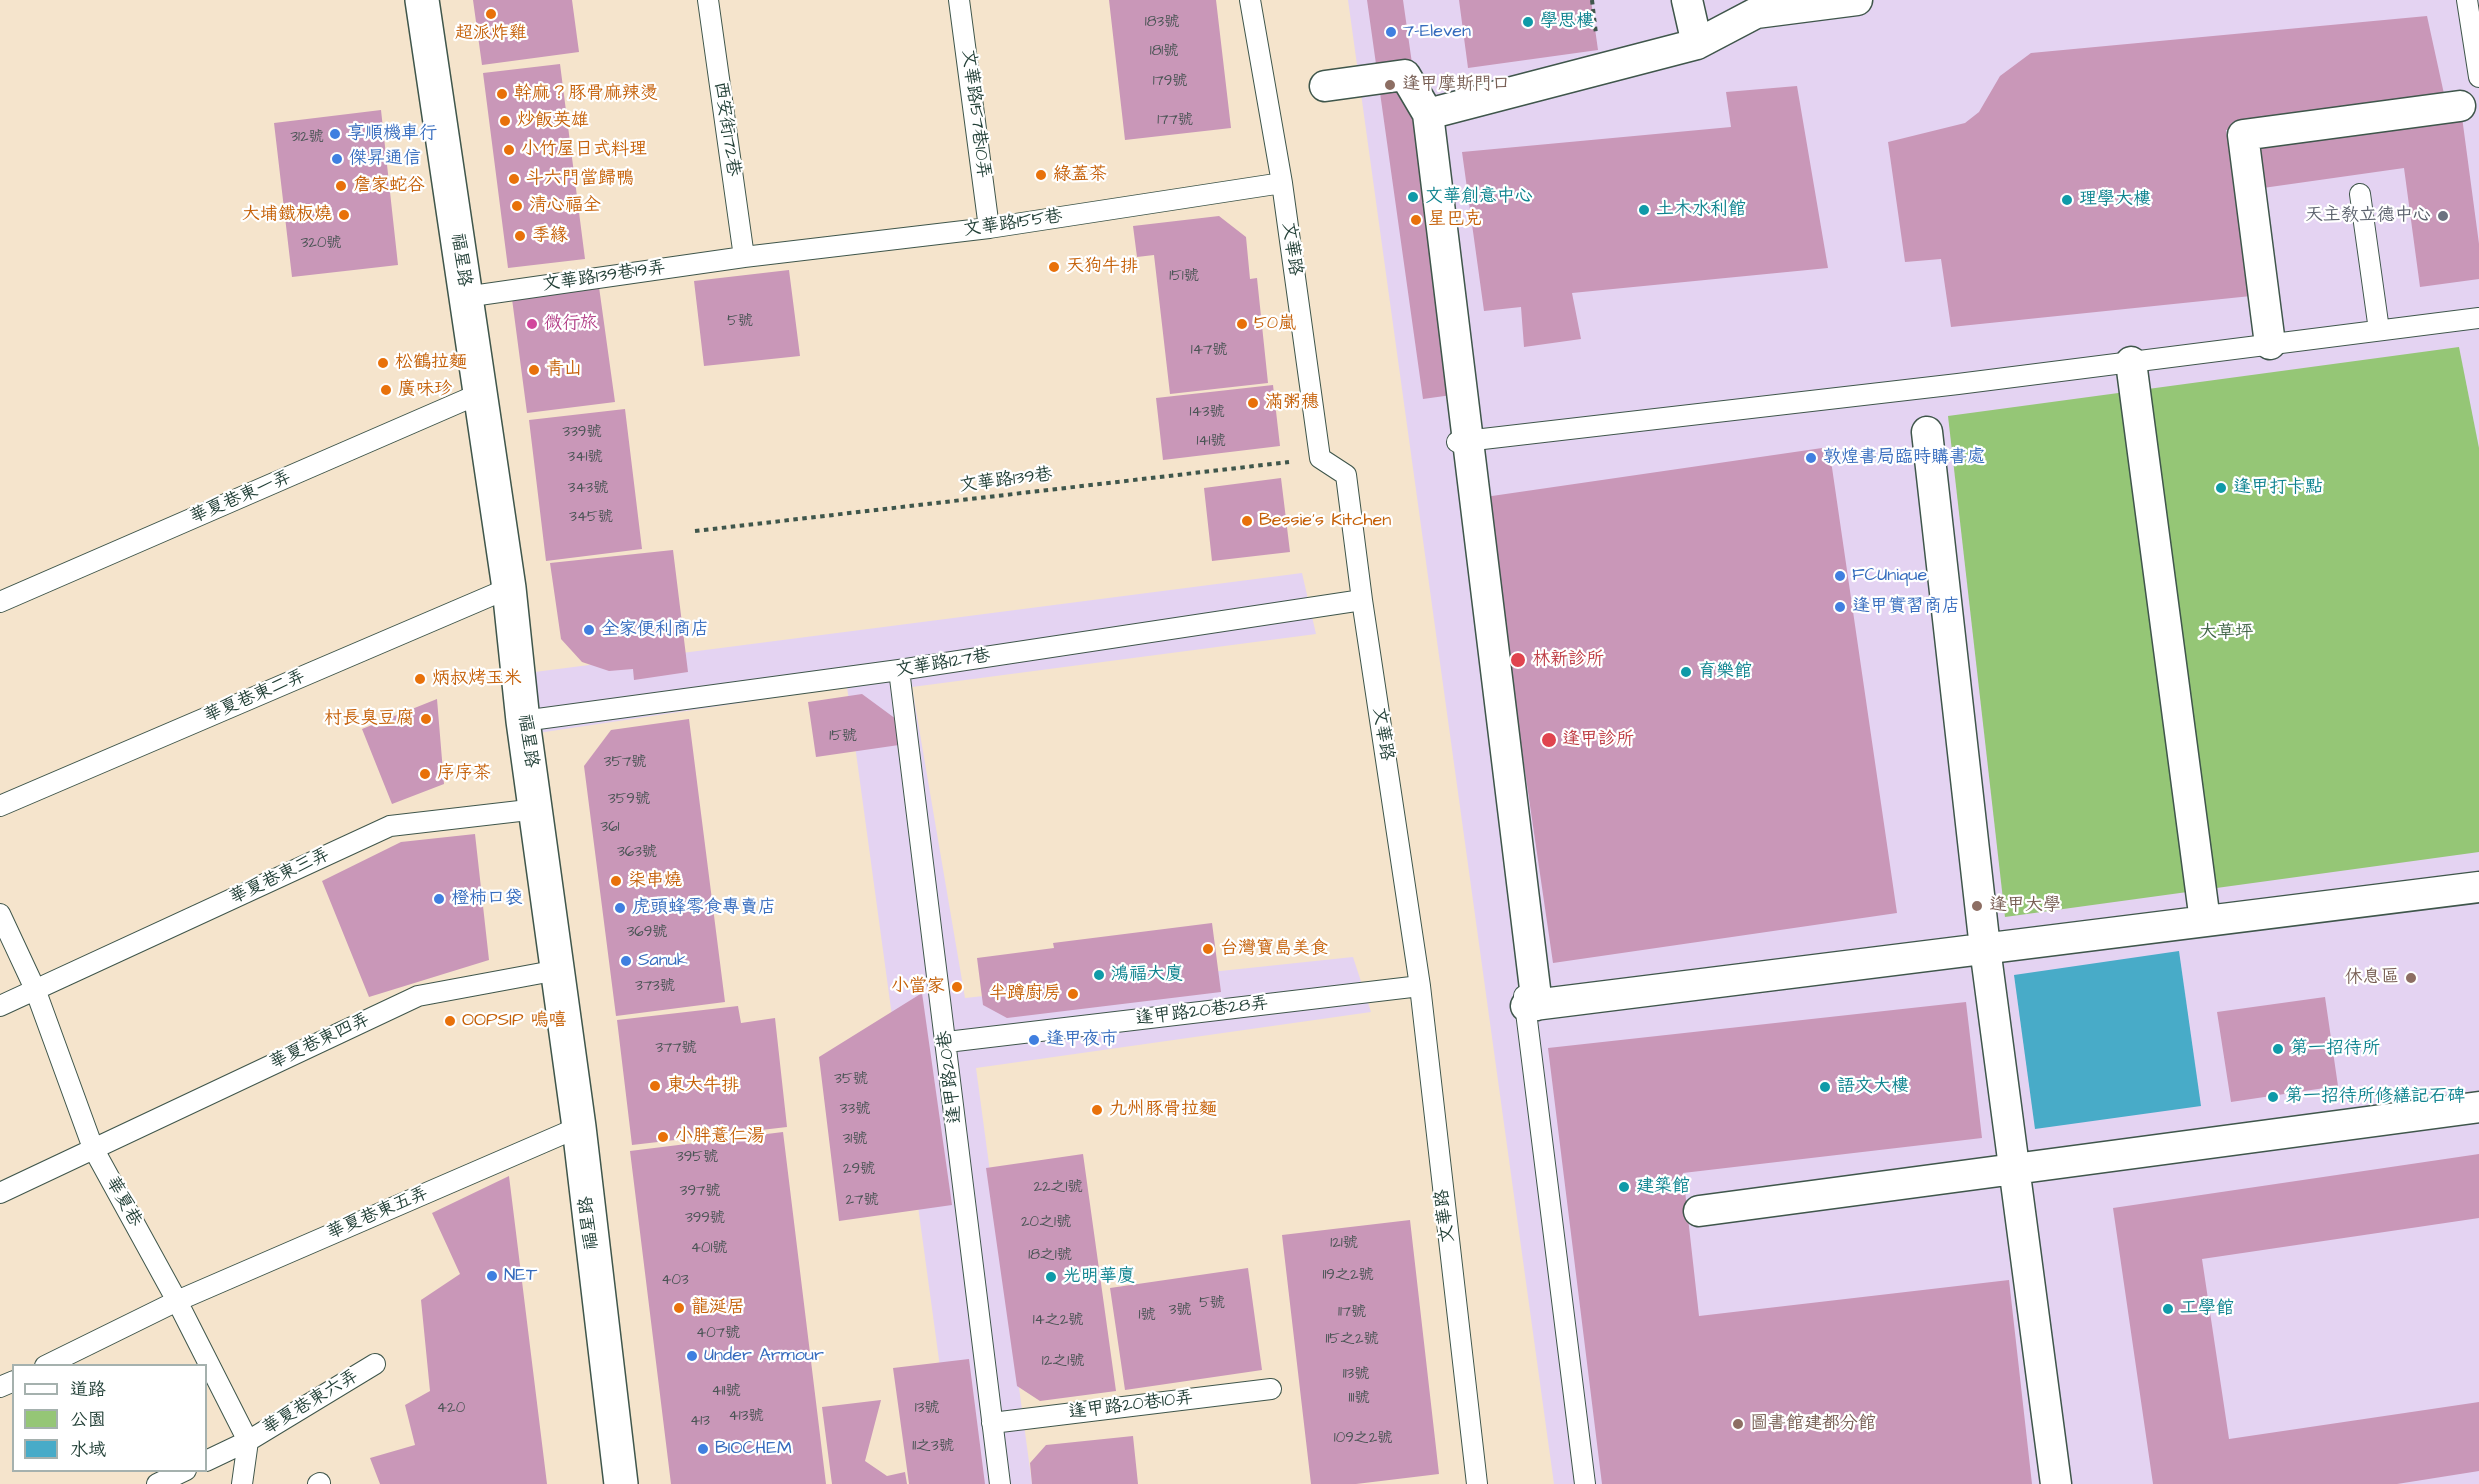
<!DOCTYPE html>
<meta charset="utf-8">
<style>
body{margin:0}
#map{position:relative;width:2479px;height:1484px;overflow:hidden;background:#f5e4cc;font-family:"Architects Daughter","LXGW WenKai TC",sans-serif}
canvas{display:block}
.legend{position:absolute;left:12px;top:1364px;width:195px;height:108px;box-sizing:border-box;background:#fff;border:2px solid #a5b1ae;margin:0;padding:8px 10px;list-style:none;font-size:18px;color:#1f3d34}
.legend li{display:flex;align-items:center;gap:12px;height:30px}
.legend b{width:30px;border:2px solid #a5b1ae}
</style>
<div id="map">
<canvas width="2479" height="1484"></canvas>
<ul class="legend">
<li><b style="height:8px;background:#fff"></b>道路</li>
<li><b style="height:16px;background:#95c676"></b>公園</li>
<li><b style="height:16px;background:#48abc8"></b>水域</li>
</ul>
</div>
<script>
const c = document.querySelector('canvas').getContext('2d');
c.lineJoin = 'round';
function fill(path, color) {
  c.fillStyle = color;
  c.fill(path, 'evenodd');
}
function shape(rows) {
  const path = new Path2D();
  for (const r of rows) {
    path.moveTo(r[0], r[1]);
    for (let i = 2; i < r.length; i += 2) path.lineTo(r[i], r[i + 1]);
  }
  return path;
}
function stroke(path, color, width, dash) {
  c.strokeStyle = color;
  c.lineWidth = width;
  c.lineCap = dash ? 'butt' : 'round';
  c.setLineDash(dash || []);
  c.stroke(path);
}
function write(font, color, halo, rows, align = 'center') {
  c.font = font + ' "Architects Daughter","LXGW WenKai TC",sans-serif';
  c.lineWidth = 4.5;
  c.setLineDash([]);
  c.textBaseline = 'middle';
  c.strokeStyle = halo;
  c.fillStyle = color;
  for (const [text, x, y, turn = 0] of rows) {
    c.save();
    c.translate(x, y);
    c.rotate((+turn || 0) * Math.PI / 180);
    c.textAlign = isNaN(turn) ? turn : align;
    if (halo) c.strokeText(text, 0, 0);
    c.fillText(text, 0, 0);
    c.restore();
  }
}
fill(shape([
 [1348,0,2479,0,2479,1484,1554,1484],
 [1302,573,1316,634,912,687,965,998,1353,957,1371,1012,976,1068,1032,1484,956,1484,847,687,538,733,527,673]
]), '#e4d3f2');
fill(shape([
 [2459,347,2479,448,2479,852,2005,917,1948,416]
]), '#95c676');
fill(shape([
 [2179,951,2201,1106,2035,1129,2014,975]
]), '#48abc8');
fill(shape([
 [473,0,572,0,579,52,482,65],
 [1109,0,1216,0,1231,128,1125,140],
 [1367,0,1403,0,1459,394,1423,399],
 [1459,0,1591,0,1598,50,1468,68],
 [2427,16,2446,103,2226,130,2251,296,1951,327,1941,259,1905,262,1888,142,1965,123,1979,112,2000,76,2031,53],
 [560,64,585,259,508,268,483,73],
 [1797,86,1828,268,1572,293,1581,339,1524,347,1521,307,1484,311,1462,152,1731,127,1726,92],
 [381,110,398,265,292,277,274,123],
 [2462,117,2479,244,2479,279,2420,287,2404,168,2263,188,2257,146],
 [1219,216,1246,237,1250,279,1257,278,1268,383,1170,394,1154,255,1137,257,1133,226],
 [789,270,800,356,704,366,694,281],
 [599,287,615,402,527,413,512,299],
 [1273,385,1280,446,1163,460,1156,398],
 [625,409,642,549,546,561,529,420],
 [1829,447,1897,913,1553,963,1485,497],
 [1281,478,1290,552,1212,561,1204,488],
 [673,550,688,672,634,680,633,669,609,671,582,662,561,639,550,563],
 [862,694,896,719,899,745,816,757,808,702],
 [437,699,444,784,392,804,362,729],
 [689,719,725,1002,616,1016,584,766,611,730],
 [475,834,489,960,369,997,322,881,401,842],
 [1212,923,1221,992,1007,1018,983,1005,977,958,1054,948,1053,943],
 [922,993,952,1205,839,1221,819,1057],
 [2325,997,2338,1086,2231,1102,2217,1012],
 [1966,1002,1982,1138,1683,1173,1699,1316,2009,1280,2032,1484,1602,1484,1548,1048],
 [738,1006,741,1023,775,1018,787,1127,632,1145,617,1020],
 [783,1132,826,1484,671,1484,630,1151],
 [1083,1154,1116,1391,1040,1401,1017,1386,986,1168],
 [2479,1154,2479,1218,2202,1259,2229,1439,2479,1402,2479,1471,2397,1484,2153,1484,2113,1208],
 [509,1176,547,1484,380,1484,370,1458,415,1445,405,1405,430,1391,421,1300,460,1274,432,1213],
 [1410,1220,1439,1474,1356,1484,1311,1484,1282,1235],
 [1248,1268,1262,1370,1125,1390,1110,1288],
 [969,1359,985,1484,909,1484,893,1368],
 [881,1400,865,1461,887,1476,905,1472,907,1484,832,1484,822,1407],
 [1133,1436,1138,1484,1032,1484,1030,1463,1046,1445]
]), '#c997b8');
const service = shape([
 [708,0,744,257],
 [959,0,989,228],
 [1250,0,1282,183,1320,458,1346,475,1362,600,1420,986,1477,1484],
 [2467,0,2479,77],
 [2360,194,2379,330],
 [465,297,744,257,989,228,1282,183],
 [1457,442,1958,384,2479,318],
 [0,602,481,393],
 [899,670,1000,1484],
 [523,721,899,670,1362,600],
 [0,806,509,588],
 [0,914,35,989,93,1148,177,1301,248,1441,242,1484],
 [1524,996,1585,1484],
 [0,1006,390,826,537,809],
 [947,1042,1420,986],
 [0,1193,418,996,558,970],
 [45,1366,177,1301,579,1127],
 [0,1387,14,1381],
 [992,1423,1271,1389],
 [206,1461,248,1441,375,1364],
 [157,1484,186,1470],
 [318,1484,320,1483]
]);
const pedestrian = shape([
 [1687,0,1697,44],
 [1325,86,1405,75,1428,114,1537,1005],
 [1428,114,1697,44,1756,13,1857,0],
 [2270,344,2243,135,2460,106],
 [2131,362,2205,921],
 [1927,432,1985,948,2056,1484],
 [1526,1006,2479,887],
 [1699,1211,2479,1107]
]);
const tertiary = shape([
 [422,0,509,588,523,721,579,1127,621,1484]
]);
stroke(service, '#3f564b', 22);
stroke(pedestrian, '#3f564b', 33);
stroke(tertiary, '#3f564b', 36);
stroke(shape([
 [1592,0,1596,34],
 [695,531,1289,462]
]), '#3f564b', 4, [4.5, 4.5]);
stroke(service, '#fff', 20);
stroke(pedestrian, '#fff', 30);
stroke(tertiary, '#fff', 33);
for (const [x, y, r, color] of [
 [491,14,6,"#e8710a"],
 [1528,22,6,"#0f9aa8"],
 [1391,32,6,"#3f7fe0"],
 [1390,85,6,"#8d6e63"],
 [502,94,6,"#e8710a"],
 [505,121,6,"#e8710a"],
 [335,134,6,"#3f7fe0"],
 [509,150,6,"#e8710a"],
 [337,159,6,"#3f7fe0"],
 [1041,175,6,"#e8710a"],
 [514,179,6,"#e8710a"],
 [341,186,6,"#e8710a"],
 [1413,197,6,"#0f9aa8"],
 [2067,200,6,"#0f9aa8"],
 [517,206,6,"#e8710a"],
 [1644,210,6,"#0f9aa8"],
 [344,215,6,"#e8710a"],
 [2443,216,6,"#6b7280"],
 [1416,220,6,"#e8710a"],
 [520,236,6,"#e8710a"],
 [1054,267,6,"#e8710a"],
 [532,324,6,"#d1479c"],
 [1242,324,6,"#e8710a"],
 [383,363,6,"#e8710a"],
 [534,370,6,"#e8710a"],
 [386,390,6,"#e8710a"],
 [1253,403,6,"#e8710a"],
 [1811,458,6,"#3f7fe0"],
 [2221,488,6,"#0f9aa8"],
 [1247,521,6,"#e8710a"],
 [1840,576,6,"#3f7fe0"],
 [1840,607,6,"#3f7fe0"],
 [589,630,6,"#3f7fe0"],
 [1518,660,8,"#e0444e"],
 [1686,672,6,"#0f9aa8"],
 [420,679,6,"#e8710a"],
 [426,719,6,"#e8710a"],
 [1549,740,8,"#e0444e"],
 [425,774,6,"#e8710a"],
 [616,881,6,"#e8710a"],
 [439,899,6,"#3f7fe0"],
 [1977,906,6,"#8d6e63"],
 [620,908,6,"#3f7fe0"],
 [1208,949,6,"#e8710a"],
 [626,961,6,"#3f7fe0"],
 [1099,975,6,"#0f9aa8"],
 [2411,978,6,"#8d6e63"],
 [957,987,6,"#e8710a"],
 [1073,994,6,"#e8710a"],
 [450,1021,6,"#e8710a"],
 [1034,1040,6,"#3f7fe0"],
 [2278,1049,6,"#0f9aa8"],
 [655,1086,6,"#e8710a"],
 [1825,1087,6,"#0f9aa8"],
 [2273,1097,6,"#0f9aa8"],
 [1097,1110,6,"#e8710a"],
 [663,1137,6,"#e8710a"],
 [1624,1187,6,"#0f9aa8"],
 [492,1276,6,"#3f7fe0"],
 [1051,1277,6,"#0f9aa8"],
 [679,1308,6,"#e8710a"],
 [2168,1309,6,"#0f9aa8"],
 [692,1356,6,"#3f7fe0"],
 [1738,1424,6,"#8d6e63"],
 [703,1449,6,"#3f7fe0"]
]) {
  const dot = new Path2D();
  dot.arc(x, y, r, 0, 2 * Math.PI);
  c.fillStyle = color;
  c.fill(dot);
  stroke(dot, '#fff', 2);
}
write('15px', '#4a5455', null, [
 ["183號",1162,23],
 ["181號",1164,52],
 ["179號",1170,82],
 ["177號",1175,121],
 ["312號",307,138],
 ["320號",321,244],
 ["151號",1184,277],
 ["5號",740,322],
 ["147號",1209,351],
 ["143號",1207,413],
 ["339號",582,433],
 ["141號",1211,442],
 ["341號",585,458],
 ["343號",588,489],
 ["345號",591,518],
 ["15號",843,737],
 ["357號",625,763],
 ["359號",629,800],
 ["361",610,828],
 ["363號",637,853],
 ["369號",647,933],
 ["373號",655,987],
 ["377號",676,1049],
 ["35號",851,1080],
 ["33號",855,1110],
 ["31號",855,1140],
 ["395號",697,1158],
 ["29號",859,1170],
 ["22之1號",1058,1188],
 ["397號",700,1192],
 ["27號",862,1201],
 ["399號",705,1219],
 ["20之1號",1046,1223],
 ["121號",1344,1244],
 ["401號",709,1249],
 ["18之1號",1050,1256],
 ["119之2號",1348,1276],
 ["403",675,1281],
 ["5號",1212,1304],
 ["3號",1180,1311],
 ["117號",1352,1313],
 ["1號",1147,1316],
 ["14之2號",1058,1321],
 ["407號",718,1334],
 ["115之2號",1352,1340],
 ["12之1號",1063,1362],
 ["113號",1356,1375],
 ["411號",726,1392],
 ["111號",1359,1399],
 ["420",451,1409],
 ["13號",927,1409],
 ["413號",746,1417],
 ["413",700,1422],
 ["109之2號",1363,1439],
 ["11之3號",933,1447]
]);
write('18px', '#0d838f', '#fff', [
 ["學思樓",1540,22],
 ["文華創意中心",1425,197],
 ["理學大樓",2079,200],
 ["土木水利館",1656,210],
 ["逢甲打卡點",2233,488],
 ["育樂館",1698,672],
 ["鴻福大廈",1111,975],
 ["第一招待所",2290,1049],
 ["語文大樓",1837,1087],
 ["第一招待所修繕記石碑",2285,1097],
 ["建築館",1636,1187],
 ["光明華廈",1063,1277],
 ["工學館",2180,1309]
], 'left');
write('18px', '#366cbe', '#fff', [
 ["7-Eleven",1403,32],
 ["享順機車行",347,134],
 ["傑昇通信",349,159],
 ["敦煌書局臨時購書處",1823,458],
 ["FCUnique",1852,576],
 ["逢甲實習商店",1852,607],
 ["全家便利商店",601,630],
 ["橙柿口袋",451,899],
 ["虎頭蜂零食專賣店",632,908],
 ["Sanuk",638,961],
 ["逢甲夜市",1046,1040],
 ["NET",504,1276],
 ["Under Armour",704,1356],
 ["BIOCHEM",715,1449]
], 'left');
write('18px', '#c56008', '#fff', [
 ["超派炸雞",491,34,"center"],
 ["幹麻？豚骨麻辣燙",514,94],
 ["炒飯英雄",517,121],
 ["小竹屋日式料理",521,150],
 ["綠蓋茶",1053,175],
 ["斗六門當歸鴨",526,179],
 ["詹家蛇谷",353,186],
 ["清心福全",529,206],
 ["大埔鐵板燒",332,215,"right"],
 ["星巴克",1428,220],
 ["季緣",532,236],
 ["天狗牛排",1066,267],
 ["50嵐",1254,324],
 ["松鶴拉麵",395,363],
 ["青山",546,370],
 ["廣味珍",398,390],
 ["滿粥穗",1265,403],
 ["Bessie's Kitchen",1259,521],
 ["炳叔烤玉米",432,679],
 ["村長臭豆腐",414,719,"right"],
 ["序序茶",437,774],
 ["柒串燒",628,881],
 ["台灣寶島美食",1220,949],
 ["小當家",945,987,"right"],
 ["半蹲廚房",1061,994,"right"],
 ["OOPSIP 嗚嘻",462,1021],
 ["東大牛排",667,1086],
 ["九州豚骨拉麵",1109,1110],
 ["小胖薏仁湯",675,1137],
 ["龍涎居",691,1308]
], 'left');
write('18px', '#785e54', '#fff', [
 ["逢甲摩斯門口",1402,85],
 ["逢甲大學",1989,906],
 ["休息區",2399,978,"right"],
 ["圖書館建都分館",1750,1424]
], 'left');
write('18px', '#1f3d34', '#fff', [
 ["文華路157巷10弄",975,114,83],
 ["西安街172巷",726,129,82],
 ["文華路155巷",1013,224,-8],
 ["文華路",1291,249,82],
 ["福星路",460,260,82],
 ["文華路139巷19弄",604,277,-8],
 ["文華路139巷",1006,481,-7],
 ["華夏巷東一弄",241,498,-23],
 ["文華路127巷",943,664,-9],
 ["華夏巷東二弄",255,697,-23],
 ["文華路",1382,734,81],
 ["福星路",527,741,82],
 ["華夏巷東三弄",280,877,-25],
 ["逢甲路20巷28弄",1202,1012,-7],
 ["華夏巷東四弄",320,1042,-25],
 ["逢甲路20巷",951,1077,-97],
 ["華夏巷",123,1202,61],
 ["華夏巷東五弄",378,1214,-23],
 ["文華路",1446,1216,-97],
 ["福星路",590,1223,-97],
 ["華夏巷東六弄",311,1403,-31],
 ["逢甲路20巷10弄",1131,1406,-7]
]);
write('18px', '#5b616d', '#fff', [
 ["天主教立德中心",2431,216]
], 'right');
write('18px', '#b23c85', '#fff', [
 ["微行旅",544,324]
], 'left');
write('18px', '#426648', '#fff', [
 ["大草坪",2226,633]
]);
write('18px', '#be3a42', '#fff', [
 ["林新診所",1532,660],
 ["逢甲診所",1562,740]
], 'left');
</script>
